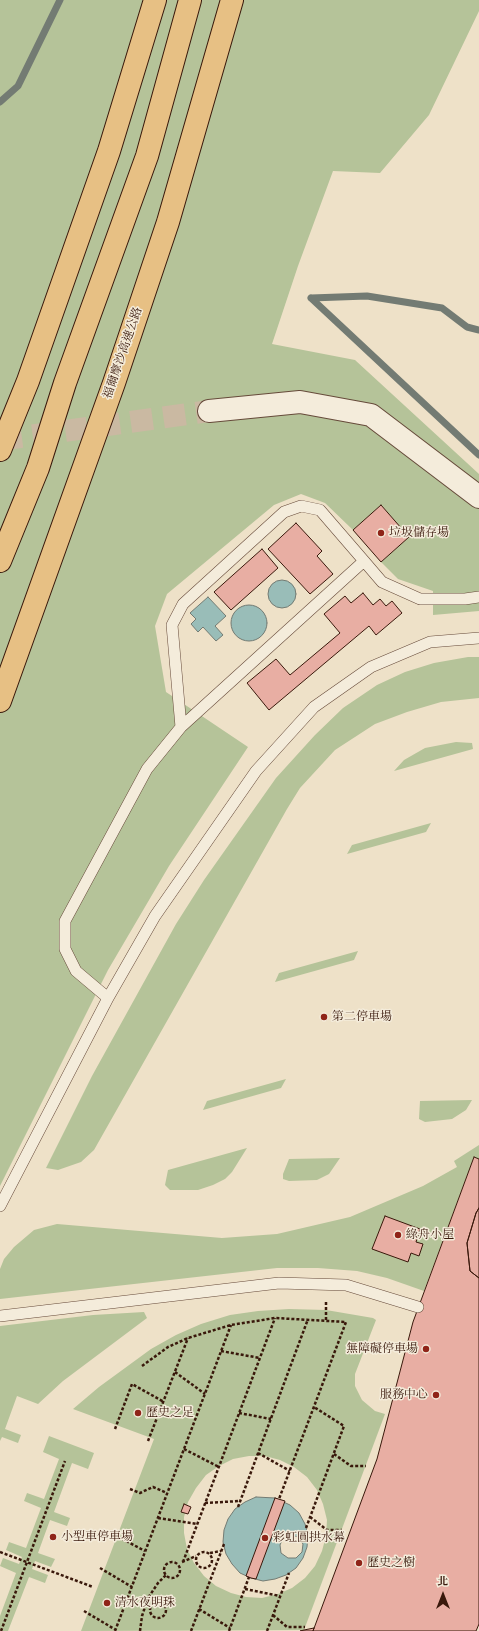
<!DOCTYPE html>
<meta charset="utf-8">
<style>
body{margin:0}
#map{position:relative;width:479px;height:1631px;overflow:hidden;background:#eee1c8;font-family:"Old Standard TT","Noto Serif TC",serif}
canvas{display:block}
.north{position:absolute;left:423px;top:1575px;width:40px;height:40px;-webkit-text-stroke:3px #f4ecdb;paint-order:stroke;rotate:0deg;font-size:11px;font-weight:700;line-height:16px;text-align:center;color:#39180b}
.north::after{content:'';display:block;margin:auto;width:14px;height:18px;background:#39180b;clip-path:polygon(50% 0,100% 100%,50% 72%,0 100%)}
</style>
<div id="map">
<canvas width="479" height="1631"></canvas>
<div class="north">北</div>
</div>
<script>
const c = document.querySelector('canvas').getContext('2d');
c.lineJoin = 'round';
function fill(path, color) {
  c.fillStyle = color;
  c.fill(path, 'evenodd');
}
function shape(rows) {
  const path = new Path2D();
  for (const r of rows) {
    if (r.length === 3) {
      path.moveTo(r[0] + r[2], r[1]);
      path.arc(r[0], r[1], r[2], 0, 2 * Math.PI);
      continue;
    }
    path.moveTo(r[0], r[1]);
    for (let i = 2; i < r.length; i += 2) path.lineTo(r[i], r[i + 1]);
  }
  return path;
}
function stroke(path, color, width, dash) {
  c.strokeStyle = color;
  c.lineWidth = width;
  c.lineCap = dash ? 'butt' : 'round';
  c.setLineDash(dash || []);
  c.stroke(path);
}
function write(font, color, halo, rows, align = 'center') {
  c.font = font + ' "Old Standard TT","Noto Serif TC",serif';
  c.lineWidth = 3;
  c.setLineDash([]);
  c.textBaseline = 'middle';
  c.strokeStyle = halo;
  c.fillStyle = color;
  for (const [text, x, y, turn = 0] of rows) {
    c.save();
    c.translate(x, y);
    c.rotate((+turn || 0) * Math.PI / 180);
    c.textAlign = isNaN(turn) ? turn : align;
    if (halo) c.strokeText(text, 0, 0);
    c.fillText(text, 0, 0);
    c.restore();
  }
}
fill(shape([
 [0,0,479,0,479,11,429,115,380,173,333,171,298,266,272,344,355,360,479,474,479,611,433,615,433,591,398,579,381,562,409,537,381,505,353,530,325,503,301,494,274,505,167,594,155,626,166,692,248,747,169,866,108,970,0,1186],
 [468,657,479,657,479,698,441,702,407,712,375,724,335,750,300,788,287,809,94,1150,81,1162,58,1170,46,1168,92,1076,176,924,204,880,276,778,315,735,343,708,377,685,405,672,434,663],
 [456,742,472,743,473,749,394,771,404,760,425,748],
 [431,823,426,832,347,854,352,845],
 [358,951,354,960,275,982,279,973],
 [286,1079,281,1088,203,1110,207,1101],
 [472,1100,466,1110,452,1119,425,1122,419,1119,420,1101],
 [479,1145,479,1159,474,1157,424,1291,387,1278,357,1271,318,1268,277,1268,0,1299,0,1269,4,1259,14,1247,34,1230,57,1224,222,1238,277,1234,350,1217,423,1186,457,1167,454,1161],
 [247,1148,232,1172,225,1179,213,1185,198,1190,170,1190,165,1185,168,1170],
 [340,1158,329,1174,317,1180,289,1181,283,1179,283,1174,289,1159],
 [289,1309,326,1310,373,1318,376,1320,355,1374,355,1386,362,1400,375,1411,385,1414,304,1630,81,1631,154,1439,73,1409,99,1387,151,1349,176,1335,201,1324,230,1315,258,1311],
 [249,1456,265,1456,280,1460,294,1467,307,1477,317,1490,323,1504,327,1520,326,1536,322,1551,315,1566,305,1578,292,1588,278,1594,262,1598,246,1597,231,1593,216,1586,204,1576,194,1563,187,1549,184,1533,184,1517,188,1502,196,1488,206,1475,219,1466,233,1459],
 [144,1312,147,1318,63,1381,38,1404,17,1396,5,1429,21,1435,18,1443,2,1437,0,1441,0,1326,93,1315],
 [49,1436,94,1453,88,1469,72,1463,54,1512,70,1518,67,1526,50,1520,38,1553,55,1559,51,1567,35,1561,32,1569,48,1575,45,1583,29,1577,8,1631,0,1631,0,1616,16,1573,0,1566,3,1558,19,1564,22,1557,6,1550,9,1542,26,1548,41,1508,24,1501,27,1493,44,1499,59,1459,43,1452]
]), '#b5c399');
const water = shape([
 [282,594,14],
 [208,597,226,616,215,626,223,635,216,641,203,627,198,632,191,624,196,619,190,613,208,597],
 [249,623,18],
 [256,1497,275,1498,290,1505,299,1513,305,1524,308,1535,307,1547,303,1558,296,1568,286,1575,275,1579,263,1581,251,1578,240,1573,232,1564,226,1554,223,1542,224,1530,228,1519,235,1509,245,1502,256,1497],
 [291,1535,298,1537,303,1544,302,1552,296,1558,288,1558,281,1553,280,1545,283,1538,291,1535]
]);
fill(water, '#99bdb8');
stroke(water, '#737b73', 1);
stroke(shape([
 [0,102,18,86,60,0],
 [311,298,479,455],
 [311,298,367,296,442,308,467,327,479,330]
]), '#737b73', 7);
const building = shape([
 [381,505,409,537,381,562,353,530,381,505],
 [296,523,322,551,317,556,333,574,310,594,268,549,296,523],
 [262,549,278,568,231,610,214,592,262,549],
 [363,593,373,605,380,599,386,606,392,601,402,613,376,635,369,626,269,710,247,683,276,659,290,675,340,633,324,614,345,596,351,603,363,593],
 [474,1157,479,1159,479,1208,476,1213,467,1243,470,1271,479,1278,479,1624,476,1631,313,1631,377,1459,413,1322,474,1157],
 [479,1208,479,1278,470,1271,467,1243,476,1213,479,1208],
 [385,1216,420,1229,416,1242,423,1244,419,1256,411,1253,408,1262,372,1249,385,1216],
 [275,1498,285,1501,256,1579,251,1578,246,1576,275,1498],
 [184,1504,191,1507,188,1514,181,1512,184,1504],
 [314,1628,313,1631,300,1631,304,1630,314,1628]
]);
fill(building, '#e8aea3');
stroke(building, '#39180b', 1);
stroke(shape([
 [0,440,209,411]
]), '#cab9a2', 22, [22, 11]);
const lane = shape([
 [181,727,172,625,183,604,284,512,301,506,320,510,364,561],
 [108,998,76,971,65,949,65,921,147,769,181,727,364,561,382,582,420,599,465,599,479,597],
 [0,1206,108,998,155,916,256,771,314,707,371,667,430,642,479,638],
 [0,1316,279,1283,346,1285,418,1307]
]);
const street = shape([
 [209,411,300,402,371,415,479,497]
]);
const highway = shape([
 [0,450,28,381,109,151,155,0],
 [0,561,38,468,65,383,147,156,190,0],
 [0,701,114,383,168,222,232,0]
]);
stroke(lane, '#664a3a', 12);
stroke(street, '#664a3a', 24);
stroke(highway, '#39180b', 24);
stroke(shape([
 [326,1320,326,1301],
 [221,1351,260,1358],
 [142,1366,168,1347,188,1338,231,1325,275,1318,346,1322,279,1499],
 [175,1372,205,1394],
 [239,1413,271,1419],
 [115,1429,132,1384,164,1402],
 [148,1441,188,1338],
 [184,1449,219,1467],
 [258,1453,290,1471],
 [334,1454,351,1466,366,1466],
 [130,1489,140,1493,153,1487,167,1493],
 [205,1503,240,1501],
 [238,1507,308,1319],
 [310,1517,327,1530,342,1530],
 [158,1518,197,1524],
 [306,1528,344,1426,314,1407],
 [113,1534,145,1551],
 [204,1560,8],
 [0,1552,93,1587],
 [210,1553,221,1551],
 [172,1570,8],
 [182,1562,196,1556],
 [183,1562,275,1318],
 [100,1568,132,1587],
 [245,1589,280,1596],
 [158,1610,8],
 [199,1609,230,1628],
 [84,1611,116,1630],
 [273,1615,287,1627,305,1627],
 [1,1631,65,1461],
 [115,1631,231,1325],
 [140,1631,142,1616,148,1598,158,1583,166,1575],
 [191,1631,224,1544],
 [229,1631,249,1577],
 [267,1631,289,1573]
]), '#39180b', 2.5, [3, 2]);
stroke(lane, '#f4ecdb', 11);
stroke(street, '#f4ecdb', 22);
stroke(highway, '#e7c084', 22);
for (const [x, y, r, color] of [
 [381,533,4,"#8f2418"],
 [324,1017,4,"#8f2418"],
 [398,1235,4,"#8f2418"],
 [426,1349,4,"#8f2418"],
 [436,1395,4,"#8f2418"],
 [138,1413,4,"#8f2418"],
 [53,1537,4,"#8f2418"],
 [265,1538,4,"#8f2418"],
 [359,1563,4,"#8f2418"],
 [107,1603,4,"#8f2418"]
]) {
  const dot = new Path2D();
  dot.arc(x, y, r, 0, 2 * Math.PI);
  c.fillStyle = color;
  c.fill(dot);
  stroke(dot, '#f4ecdb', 1.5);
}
write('12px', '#39180b', '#f4ecdb', [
 ["福爾摩沙高速公路",123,353,-71]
]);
write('12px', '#39180b', '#f4ecdb', [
 ["垃圾儲存場",389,533],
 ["第二停車場",332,1017],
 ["綠舟小屋",406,1235],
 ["無障礙停車場",418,1349,"right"],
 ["服務中心",428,1395,"right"],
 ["歷史之足",146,1413],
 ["小型車停車場",61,1537],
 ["彩虹圓拱水幕",273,1538],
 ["歷史之樹",367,1563],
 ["清水夜明珠",115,1603]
], 'left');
</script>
